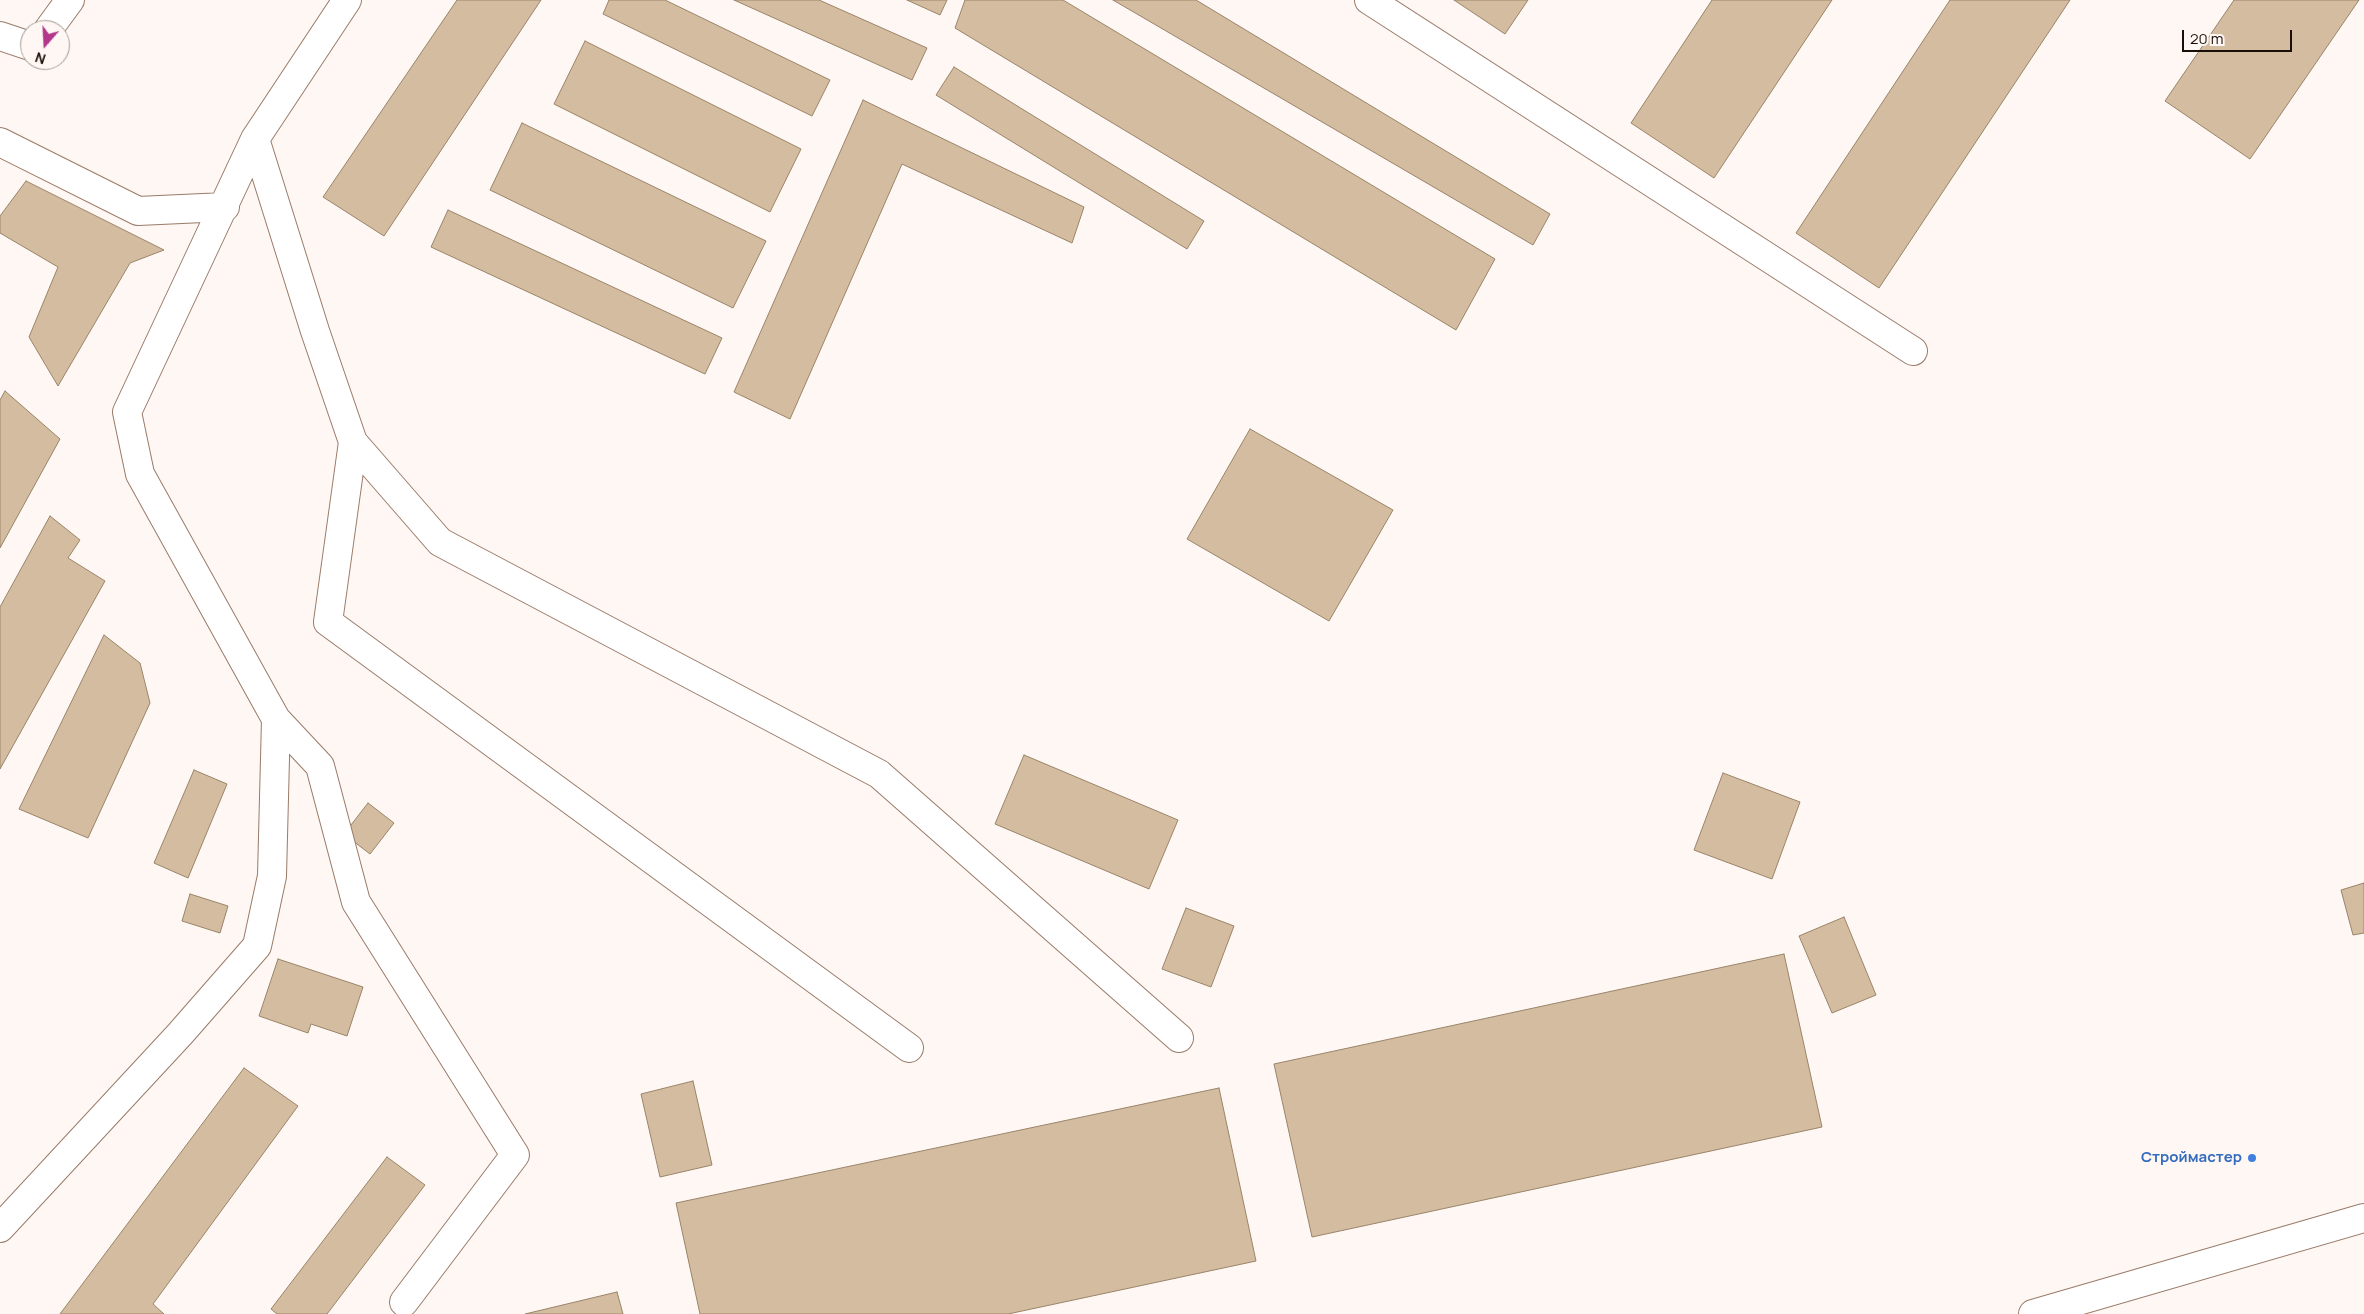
<!DOCTYPE html>
<meta charset="utf-8">
<style>
body{margin:0}
#map{position:relative;width:2364px;height:1314px;overflow:hidden;background:#fef7f3;font-family:Manrope,sans-serif}
canvas{display:block}
.north{position:absolute;left:20px;top:20px;width:50px;height:50px;box-sizing:border-box;background:#fef7f3;border:1px solid #a39a95;border-radius:50%;rotate:199deg;font-size:14px;font-weight:700;line-height:20px;text-align:center;color:#1a0e08}
.north::after{content:'';display:block;margin:auto;width:18px;height:22px;background:#b2388b;clip-path:polygon(50% 0,100% 100%,50% 72%,0 100%)}
.scale{position:absolute;left:2182px;top:30px;width:110px;height:22px;box-sizing:border-box;border:2px solid #1a0e08;border-top:0;padding-left:6px;font-size:15px;line-height:18px;white-space:nowrap;color:#1a0e08;-webkit-text-stroke:4px #fef7f3;paint-order:stroke}
</style>
<div id="map">
<canvas width="2364" height="1314"></canvas>
<div class="north">N</div>
<div class="scale">20 m</div>
</div>
<script>
const c = document.querySelector('canvas').getContext('2d');
c.lineJoin = 'round';
function fill(path, color) {
  c.fillStyle = color;
  c.fill(path, 'evenodd');
}
function shape(rows) {
  const path = new Path2D();
  for (const r of rows) {
    path.moveTo(r[0], r[1]);
    for (let i = 2; i < r.length; i += 2) path.lineTo(r[i], r[i + 1]);
  }
  return path;
}
function stroke(path, color, width, dash) {
  c.strokeStyle = color;
  c.lineWidth = width;
  c.lineCap = dash ? 'butt' : 'round';
  c.setLineDash(dash || []);
  c.stroke(path);
}
function write(font, color, halo, rows, align = 'center') {
  c.font = font + ' Manrope,sans-serif';
  c.lineWidth = 4;
  c.setLineDash([]);
  c.textBaseline = 'middle';
  c.strokeStyle = halo;
  c.fillStyle = color;
  for (const [text, x, y, turn = 0] of rows) {
    c.save();
    c.translate(x, y);
    c.rotate((+turn || 0) * Math.PI / 180);
    c.textAlign = isNaN(turn) ? turn : align;
    if (halo) c.strokeText(text, 0, 0);
    c.fillText(text, 0, 0);
    c.restore();
  }
}
const building = shape([
 [457,0,541,0,384,236,323,197,457,0],
 [609,0,665,0,830,80,812,116,603,14,609,0],
 [734,0,819,0,927,48,912,80,734,0],
 [907,0,947,0,940,15,907,0],
 [965,0,1063,0,1495,259,1456,330,955,28,965,0],
 [1113,0,1196,0,1550,214,1533,245,1113,0],
 [1454,0,1528,0,1505,34,1454,0],
 [1712,0,1832,0,1714,178,1631,123,1712,0],
 [1950,0,2070,0,1879,288,1796,233,1950,0],
 [2234,0,2359,0,2250,159,2165,101,2234,0],
 [585,41,801,149,770,212,554,104,585,41],
 [954,67,1204,221,1187,249,936,95,954,67],
 [863,100,1084,207,1072,243,902,164,790,419,734,392,863,100],
 [522,123,766,241,733,308,490,190,522,123],
 [26,181,164,250,130,263,58,386,29,337,58,267,0,233,0,216,26,181],
 [448,210,722,338,705,374,431,247,448,210],
 [5,391,60,439,0,548,0,400,5,391],
 [1250,429,1393,510,1329,621,1187,539,1250,429],
 [50,516,80,540,68,558,105,581,0,769,0,607,50,516],
 [104,635,140,663,150,703,88,838,19,809,104,635],
 [1024,755,1178,820,1149,889,995,824,1024,755],
 [194,770,227,784,188,878,154,863,194,770],
 [1723,773,1800,802,1772,879,1694,850,1723,773],
 [368,803,394,823,370,854,344,834,368,803],
 [2364,883,2364,933,2353,935,2341,890,2364,883],
 [190,894,228,906,220,933,182,921,190,894],
 [1186,908,1234,926,1211,987,1162,969,1186,908],
 [1844,917,1876,995,1832,1013,1799,936,1844,917],
 [1784,954,1822,1127,1312,1237,1274,1064,1784,954],
 [278,959,363,987,347,1036,311,1024,308,1033,259,1016,278,959],
 [244,1068,298,1106,153,1304,164,1314,60,1314,244,1068],
 [693,1081,712,1165,660,1177,641,1094,693,1081],
 [1219,1088,1256,1261,1008,1314,700,1314,676,1203,1219,1088],
 [387,1157,425,1185,327,1314,277,1314,271,1309,387,1157],
 [617,1292,623,1314,525,1314,617,1292]
]);
fill(building, '#d4bca0');
stroke(building, '#9a8469', 1);
const minor = shape([
 [1369,0,1913,351],
 [48,30,70,0],
 [0,36,30,46],
 [255,139,315,331,353,442,440,542,879,774,1179,1038],
 [0,142,138,211,225,207],
 [353,442,328,622,909,1048],
 [276,719,320,766,356,902,515,1155,404,1302],
 [0,1228,180,1034,257,946,272,876,276,719,140,474,127,412,255,139,347,0],
 [2033,1314,2364,1218]
]);
stroke(minor, '#9a7b69', 30);
stroke(minor, '#fff', 28);
for (const [x, y, r, color] of [
 [2252,1158,5,"#3f7fe0"]
]) {
  const dot = new Path2D();
  dot.arc(x, y, r, 0, 2 * Math.PI);
  c.fillStyle = color;
  c.fill(dot);
  stroke(dot, '#fef7f3', 2);
}
write('bold 15px', '#366cbe', '#fef7f3', [
 ["Строймастер",2242,1158]
], 'right');
</script>
